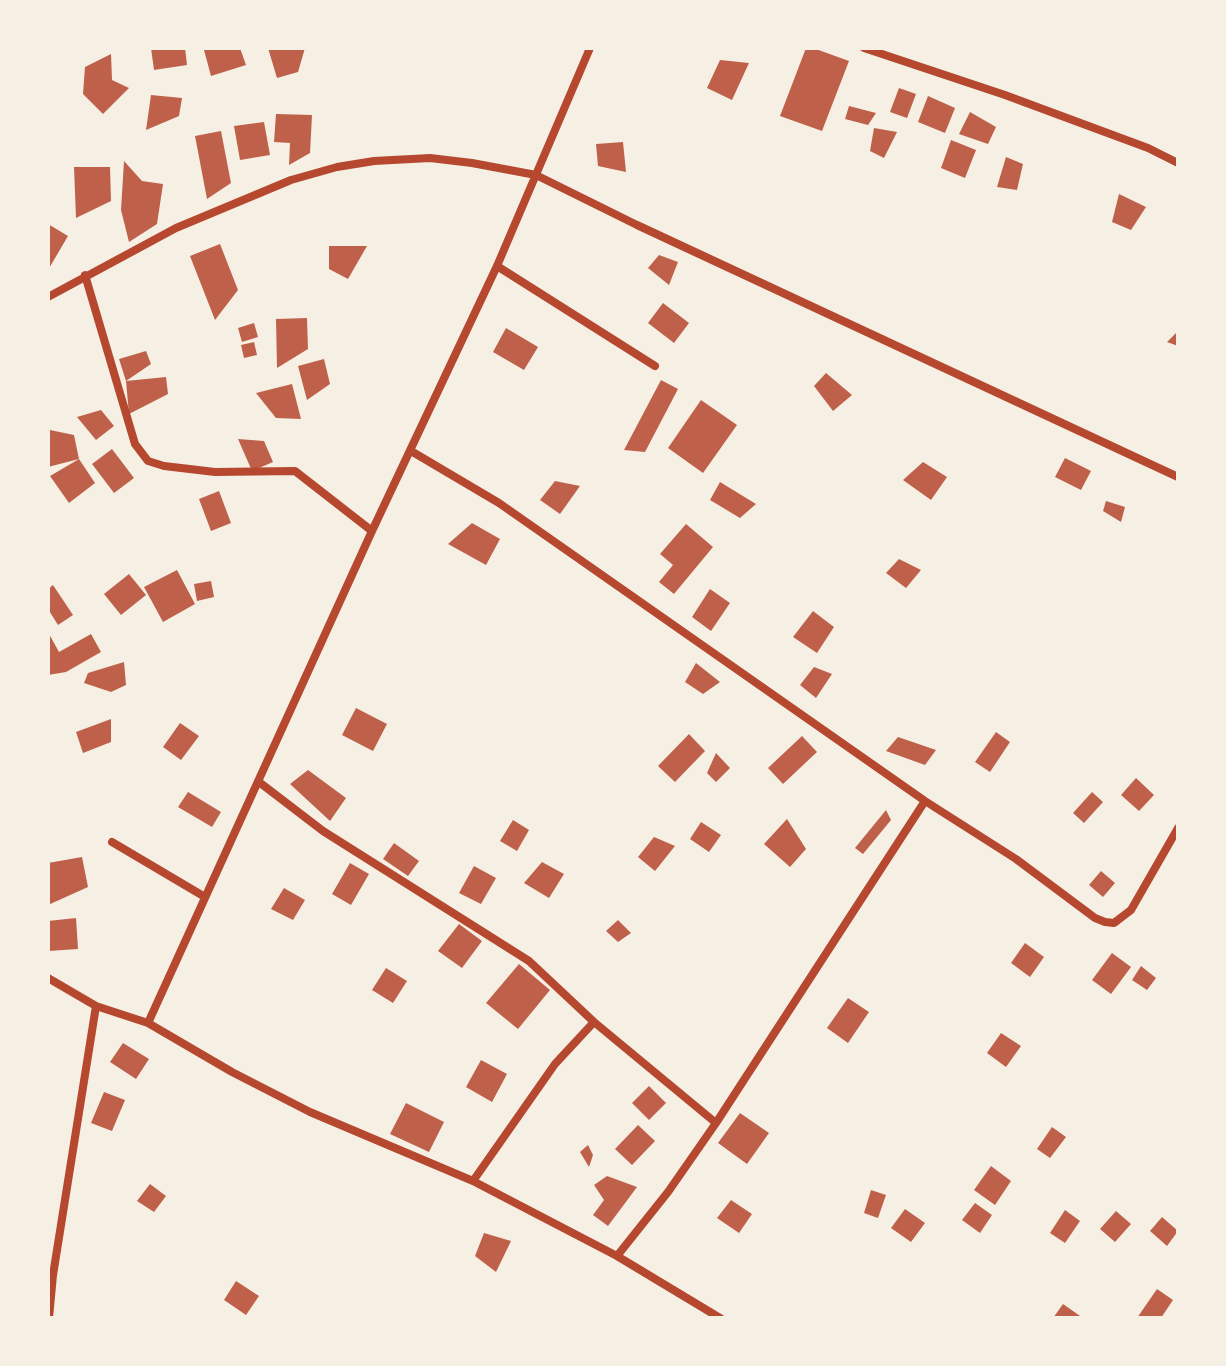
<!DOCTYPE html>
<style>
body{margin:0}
#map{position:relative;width:1226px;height:1366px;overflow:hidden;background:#f6efe4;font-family:"Fira Sans",sans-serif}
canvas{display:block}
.frame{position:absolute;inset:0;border:50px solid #f6efe4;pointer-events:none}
</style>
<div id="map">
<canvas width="1226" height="1366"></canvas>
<div class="frame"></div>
</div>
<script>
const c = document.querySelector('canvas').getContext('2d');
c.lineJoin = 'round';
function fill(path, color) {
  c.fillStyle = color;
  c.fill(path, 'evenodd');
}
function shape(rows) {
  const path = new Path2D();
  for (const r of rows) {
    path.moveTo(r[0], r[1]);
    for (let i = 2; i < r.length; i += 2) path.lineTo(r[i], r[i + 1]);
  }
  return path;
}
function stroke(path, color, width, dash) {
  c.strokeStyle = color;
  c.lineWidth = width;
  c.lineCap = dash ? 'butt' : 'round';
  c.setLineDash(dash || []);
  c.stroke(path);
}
fill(shape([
 [151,48,185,48,187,65,154,70],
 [206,48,240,48,246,65,211,76,204,50],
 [268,48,305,48,298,72,277,78],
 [806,48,813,48,849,61,822,131,780,116],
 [111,54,112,80,129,88,103,114,83,94,85,67],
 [720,60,749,63,732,100,707,88],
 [899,88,916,94,907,118,890,112],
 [151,95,182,98,179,116,146,130],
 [928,96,955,108,945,133,918,122],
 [849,106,876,113,868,125,845,119],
 [970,112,996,127,988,144,959,134],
 [276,114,312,115,310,153,289,165,290,143,274,142],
 [264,122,270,155,240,160,234,126],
 [874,128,897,132,884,158,870,151],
 [221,131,231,183,207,199,195,136],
 [951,140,976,150,965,178,941,168],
 [623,142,626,172,598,166,596,144],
 [1006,157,1023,164,1017,190,997,187],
 [124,161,142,181,163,184,157,224,129,242,121,210],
 [74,167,110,167,111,201,76,218],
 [1119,194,1146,207,1131,230,1112,222],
 [48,224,68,236,48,270],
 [220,244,238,290,215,320,190,256],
 [329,246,367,246,348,279,329,269],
 [659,255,678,262,669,285,648,268],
 [663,303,689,323,674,343,648,323],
 [307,318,308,349,277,368,276,319],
 [254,323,258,337,242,342,238,328],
 [506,328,538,347,524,370,493,352],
 [1178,331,1178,346,1167,342],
 [254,342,257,355,244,358,241,345],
 [146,351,151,364,126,381,119,359],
 [324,359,330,384,307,400,298,366],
 [826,373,852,395,833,411,814,386],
 [166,377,168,394,129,414,126,381],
 [661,380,678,389,645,452,624,450],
 [292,384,301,419,276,418,256,393],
 [701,400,737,425,703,473,668,448],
 [101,410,114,426,96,440,77,417],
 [50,430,74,435,79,459,48,467],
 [238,439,264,441,273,462,252,471],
 [112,449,134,478,114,493,92,464],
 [1065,458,1091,471,1081,490,1055,477],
 [79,459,95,483,69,503,50,476],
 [923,462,947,477,931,500,903,480],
 [555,481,580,486,560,514,540,500],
 [720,482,756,504,740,518,710,500],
 [219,491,231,523,211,531,199,499],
 [1106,501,1125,507,1121,522,1103,511],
 [472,523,500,539,486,565,448,544],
 [686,524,713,547,674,594,659,582,673,565,660,554],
 [899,559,921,570,906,588,886,573],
 [177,570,195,604,163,622,144,587],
 [129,574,146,595,121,615,104,594],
 [211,581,214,597,197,601,194,584],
 [53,585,73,615,58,625,48,609,48,589],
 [710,589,730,603,711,631,692,617],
 [813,611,834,627,817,653,793,637],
 [48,632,59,652,91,634,101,652,66,672,48,675],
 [124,662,126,685,111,692,84,683,88,673],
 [696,663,720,682,703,694,685,682],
 [814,667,832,674,816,698,800,685],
 [356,708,387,724,373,751,342,735],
 [111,719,111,742,83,753,76,732],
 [180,723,199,736,181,760,163,747],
 [996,732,1010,742,990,772,975,762],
 [689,734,705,751,675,782,658,766],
 [802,736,817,752,783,784,768,768],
 [898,737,936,750,925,765,886,751],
 [716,753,730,768,716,782,707,773],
 [308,770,346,798,330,821,290,784],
 [1136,778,1154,795,1139,811,1121,795],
 [188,792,221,812,212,827,178,807],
 [1092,792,1103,802,1084,823,1073,813],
 [886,810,891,820,863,854,855,848],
 [787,819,806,849,790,867,764,844],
 [513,820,529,830,517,851,500,841],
 [701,822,721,835,709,852,690,839],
 [654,837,675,846,655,871,638,857],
 [394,843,419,861,408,876,383,859],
 [82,857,88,887,48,905,48,863],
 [542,862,564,874,549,898,524,883],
 [350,863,369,874,351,905,332,894],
 [474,866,496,878,481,904,459,893],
 [1101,871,1115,883,1103,897,1089,885],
 [284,888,305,900,293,920,271,909],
 [76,918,78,949,48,951,48,921],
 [618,920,631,933,618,942,606,931],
 [459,924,482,941,462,968,438,951],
 [1025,943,1044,957,1030,977,1011,963],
 [1112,953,1131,967,1111,994,1092,980],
 [519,964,550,990,518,1029,486,1003],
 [1141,966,1156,978,1147,990,1132,980],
 [386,968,407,981,393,1003,372,990],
 [848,998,869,1012,848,1043,827,1028],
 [1001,1033,1021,1046,1006,1067,987,1053],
 [123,1043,149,1059,136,1079,110,1062],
 [481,1060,507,1074,492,1102,466,1087],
 [649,1086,666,1103,649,1120,632,1103],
 [104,1092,125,1100,112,1131,91,1123],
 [406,1103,444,1122,429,1152,390,1134],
 [740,1113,769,1133,747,1164,718,1143],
 [638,1125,655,1141,632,1165,615,1149],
 [1052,1127,1066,1137,1050,1158,1037,1149],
 [588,1145,593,1155,589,1167,580,1152],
 [991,1166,1011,1181,995,1205,974,1190],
 [607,1176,637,1187,608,1226,593,1215,604,1200,594,1185],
 [150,1184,166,1196,154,1212,137,1201],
 [871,1190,886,1195,878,1218,864,1213],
 [731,1200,752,1214,739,1233,717,1218],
 [975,1203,992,1215,980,1233,962,1220],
 [905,1209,925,1223,911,1242,891,1228],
 [1065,1210,1080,1221,1065,1243,1050,1233],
 [1116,1211,1131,1224,1115,1242,1100,1229],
 [1162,1217,1178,1231,1167,1246,1150,1231],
 [484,1233,511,1241,496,1272,475,1256],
 [236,1281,259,1296,246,1315,224,1300],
 [1157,1289,1173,1300,1161,1318,1137,1318],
 [1063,1304,1083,1318,1053,1318]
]), '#bf614a');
stroke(shape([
 [864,48,1005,95,1148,148,1178,163],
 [497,266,655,366],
 [85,275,135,444,148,461,164,466,215,472,295,471,372,531],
 [48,297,176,228,291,180,337,167,374,161,430,158,472,163,536,175,637,225,1178,477],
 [411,451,499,503,925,801,1016,859,1095,918,1105,922,1114,923,1131,910,1178,828],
 [259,782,323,831,529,961,594,1022],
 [112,842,205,897],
 [48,978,96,1006,53,1275,49,1318],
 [96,1006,148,1023,232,1072,310,1112,473,1181,617,1256,720,1318],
 [148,1023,372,531,497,266,590,48],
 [473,1181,555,1064,594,1022,716,1123],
 [617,1256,668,1192,716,1123,925,801]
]), '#b5482f', 8);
</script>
